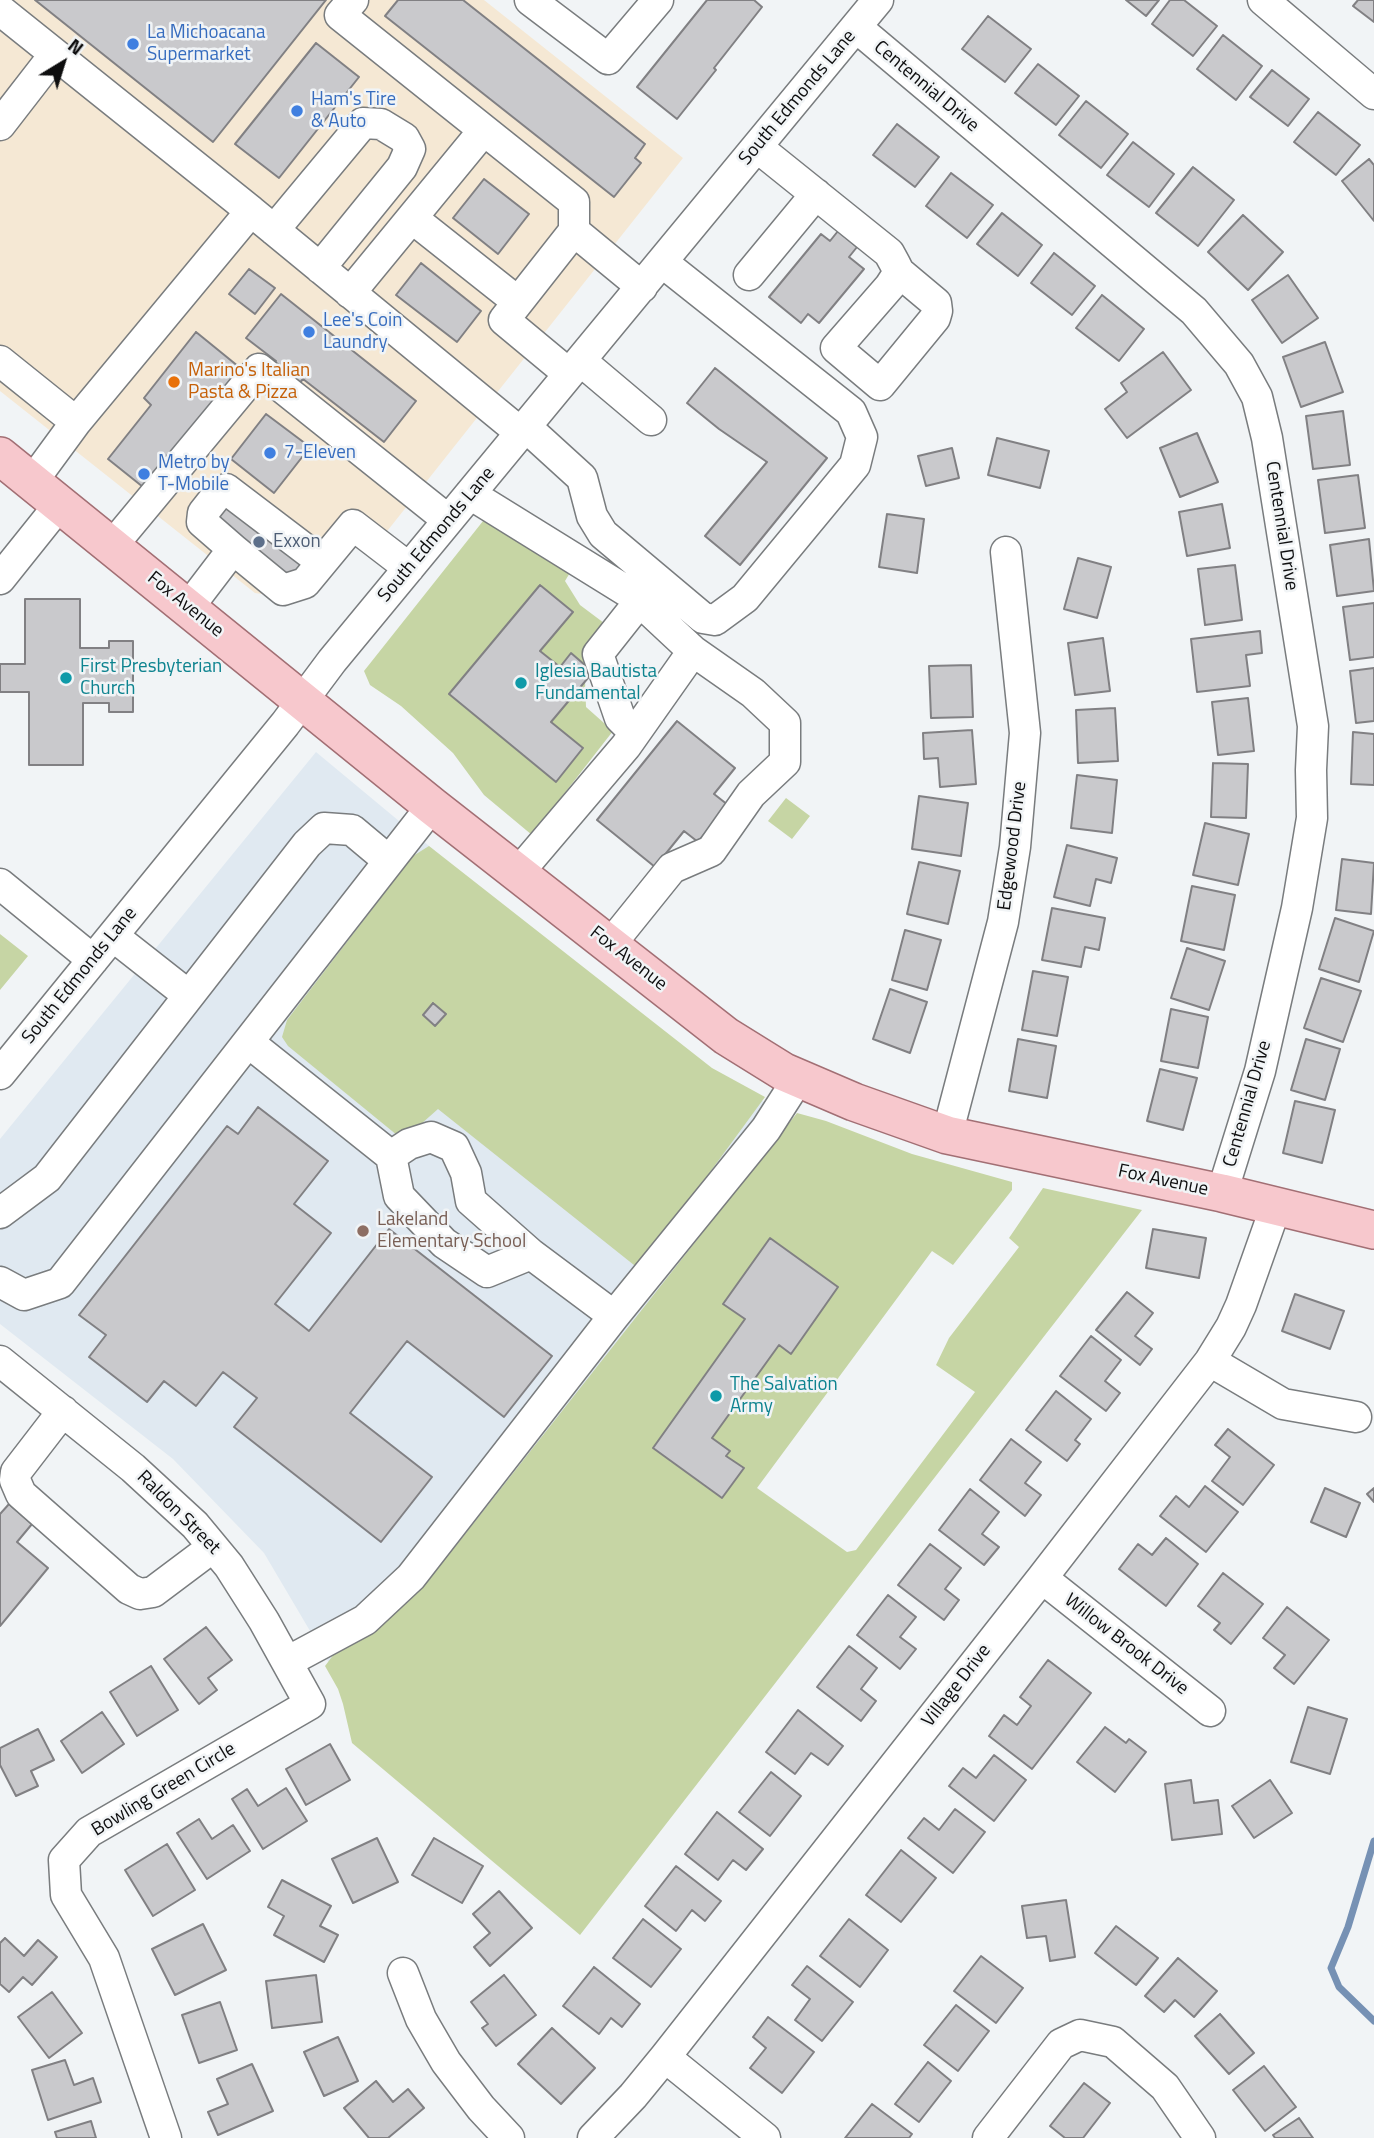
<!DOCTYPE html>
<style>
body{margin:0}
#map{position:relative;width:1374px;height:2138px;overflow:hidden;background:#f1f4f6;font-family:"Titillium Web",sans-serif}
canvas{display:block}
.north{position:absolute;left:28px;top:28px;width:70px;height:70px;-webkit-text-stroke:5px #f1f4f6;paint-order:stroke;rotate:38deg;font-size:19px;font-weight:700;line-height:28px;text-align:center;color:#0e0e0f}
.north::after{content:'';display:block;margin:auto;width:24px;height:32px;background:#0e0e0f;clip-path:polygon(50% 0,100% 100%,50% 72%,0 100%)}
</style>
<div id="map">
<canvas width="1374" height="2138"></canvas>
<div class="north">N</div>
</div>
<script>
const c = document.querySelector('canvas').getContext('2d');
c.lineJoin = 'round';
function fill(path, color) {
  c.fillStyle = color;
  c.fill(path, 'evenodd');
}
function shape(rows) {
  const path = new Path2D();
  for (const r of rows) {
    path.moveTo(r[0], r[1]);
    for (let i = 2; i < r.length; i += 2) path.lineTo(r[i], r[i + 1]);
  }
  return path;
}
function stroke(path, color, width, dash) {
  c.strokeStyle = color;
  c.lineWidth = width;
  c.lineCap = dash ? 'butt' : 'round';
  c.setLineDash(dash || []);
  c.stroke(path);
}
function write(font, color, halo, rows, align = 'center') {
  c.font = font + ' "Titillium Web",sans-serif';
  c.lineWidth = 5;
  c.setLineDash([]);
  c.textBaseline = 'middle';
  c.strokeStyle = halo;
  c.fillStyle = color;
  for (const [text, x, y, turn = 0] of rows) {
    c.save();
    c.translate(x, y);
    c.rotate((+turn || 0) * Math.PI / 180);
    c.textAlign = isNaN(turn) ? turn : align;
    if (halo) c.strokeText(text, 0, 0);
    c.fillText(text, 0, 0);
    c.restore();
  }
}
fill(shape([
 [0,0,484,0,683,158,369,554,356,545,326,583,312,593,288,598,255,593,0,391]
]), '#f5e8d4');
fill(shape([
 [316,752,624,1008,724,1081,809,1125,432,1610,339,1680,264,1553,173,1459,0,1324,0,1139]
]), '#e0e9f1');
fill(shape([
 [487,516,571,571,565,581,580,605,604,623,584,652,586,707,613,731,532,835,484,795,453,753,401,706,370,685,364,671],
 [786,798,810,816,792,839,768,821],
 [429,846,712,1068,765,1097,639,1269,438,1109,403,1140,288,1046,282,1037,287,1020,413,856],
 [0,934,28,956,0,990],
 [797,1113,826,1121,912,1154,1012,1182,1012,1190,953,1265,932,1251,757,1488,847,1552,856,1550,975,1392,936,1365,949,1338,1019,1247,1009,1238,1043,1188,1142,1210,580,1935,352,1743,343,1704,338,1689,325,1666,334,1654,407,1603,443,1562]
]), '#c6d5a4');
stroke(shape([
 [1374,1841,1348,1927,1331,1968,1339,1987,1374,2021]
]), '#7691b4', 7);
const building = shape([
 [35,0,326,0,213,142,35,0],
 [398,0,463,0,645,144,635,158,641,163,614,197,385,16,398,0],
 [707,0,754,0,762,7,714,68,716,70,677,119,637,87,707,0],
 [1126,0,1159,0,1146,16,1126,0],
 [1170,0,1184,0,1217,26,1193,56,1152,24,1170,0],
 [1358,0,1374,0,1374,22,1353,6,1358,0],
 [988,16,1031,49,1005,82,962,49,988,16],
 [1223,35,1262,66,1236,100,1197,69,1223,35],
 [316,43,359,77,279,178,235,144,316,43],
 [1038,64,1079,96,1056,125,1015,93,1038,64],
 [1272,70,1309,99,1288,126,1250,97,1272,70],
 [1086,101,1128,134,1101,168,1059,135,1086,101],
 [1318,112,1360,145,1336,175,1294,142,1318,112],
 [897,124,939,157,915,187,873,155,897,124],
 [1133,142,1174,174,1149,207,1107,175,1133,142],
 [1369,159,1374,165,1374,221,1342,181,1369,159],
 [1193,167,1234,200,1198,246,1156,213,1193,167],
 [951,173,993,205,967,238,926,206,951,173],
 [484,179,529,214,498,254,453,218,484,179],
 [1002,213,1042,245,1018,276,977,244,1002,213],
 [1243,215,1283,252,1248,290,1208,252,1243,215],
 [838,231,857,247,849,257,864,269,819,323,808,314,801,323,769,297,821,234,830,241,838,231],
 [1054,253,1095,286,1072,315,1031,283,1054,253],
 [421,263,481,311,457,342,396,295,421,263],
 [249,269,275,288,255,314,229,294,249,269],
 [1288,275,1318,318,1282,343,1252,300,1288,275],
 [281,294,416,401,384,442,303,379,298,385,272,366,276,361,246,338,281,294],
 [1102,295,1144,329,1119,361,1076,328,1102,295],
 [196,332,244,371,148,491,108,459,151,405,144,398,196,332],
 [1325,342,1343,392,1301,407,1283,357,1325,342],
 [1163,352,1191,390,1127,438,1105,409,1127,392,1121,383,1163,352],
 [715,368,827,458,740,565,705,536,767,462,719,429,687,403,715,368],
 [1343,411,1350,465,1313,469,1306,416,1343,411],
 [266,414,310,447,274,493,231,459,266,414],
 [1197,433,1218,482,1180,497,1160,448,1197,433],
 [997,438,1049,451,1040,488,988,475,997,438],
 [952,448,959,478,926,486,918,456,952,448],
 [1358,475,1365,528,1325,533,1318,480,1358,475],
 [227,501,306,563,291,583,212,521,227,501],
 [1222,504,1230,548,1187,556,1179,512,1222,504],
 [887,514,924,519,917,573,879,567,887,514],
 [1369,539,1374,591,1337,596,1330,545,1369,539],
 [1078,558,1111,567,1097,618,1064,609,1078,558],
 [1235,565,1242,620,1205,625,1198,569,1235,565],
 [540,585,573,612,540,651,560,667,571,653,593,672,551,722,583,748,556,782,449,694,540,585],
 [25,599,80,599,80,648,109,648,109,641,133,641,133,712,109,712,109,703,83,703,83,765,29,765,29,692,0,692,0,664,25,664,25,599],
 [1374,603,1374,657,1350,660,1343,607,1374,603],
 [1260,631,1262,653,1246,655,1250,686,1197,692,1191,639,1260,631],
 [1103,638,1110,691,1075,695,1068,643,1103,638],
 [971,665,973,717,931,718,929,666,971,665],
 [1374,668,1374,721,1356,723,1350,671,1374,668],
 [1248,698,1254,751,1218,755,1212,702,1248,698],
 [1115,708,1118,761,1078,763,1076,710,1115,708],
 [677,721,735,768,714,794,728,805,698,842,684,831,655,867,597,820,677,721],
 [972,730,976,784,940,787,938,758,924,759,923,733,972,730],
 [1353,732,1374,734,1374,785,1351,784,1353,732],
 [1213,763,1248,764,1246,818,1211,817,1213,763],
 [1077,775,1117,780,1112,833,1071,828,1077,775],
 [919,796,968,803,961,856,912,849,919,796],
 [1205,823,1249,834,1238,885,1193,875,1205,823],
 [1067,845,1117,858,1111,883,1096,879,1090,906,1054,897,1067,845],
 [1342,859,1374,863,1371,914,1336,910,1342,859],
 [919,862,960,871,948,924,907,914,919,862],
 [1192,886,1235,895,1224,950,1181,941,1192,886],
 [1052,908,1105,918,1099,950,1085,947,1081,967,1042,960,1052,908],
 [1335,918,1374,931,1359,982,1319,969,1335,918],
 [905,930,941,940,927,990,892,980,905,930],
 [1187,948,1225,961,1209,1010,1171,998,1187,948],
 [1033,971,1068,977,1057,1036,1022,1030,1033,971],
 [1321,978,1361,991,1343,1042,1304,1028,1321,978],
 [890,989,927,1002,910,1053,873,1039,890,989],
 [433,1003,446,1014,435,1026,423,1015,433,1003],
 [1171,1009,1208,1017,1198,1068,1161,1061,1171,1009],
 [1018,1039,1056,1046,1047,1098,1009,1091,1018,1039],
 [1306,1039,1340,1049,1325,1100,1291,1090,1306,1039],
 [1160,1069,1197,1078,1183,1130,1147,1121,1160,1069],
 [1295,1101,1335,1110,1322,1163,1283,1153,1295,1101],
 [258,1107,328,1161,294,1204,331,1233,275,1304,309,1331,389,1229,552,1356,504,1417,407,1341,350,1413,432,1477,381,1542,234,1427,257,1398,223,1372,196,1406,164,1381,147,1402,89,1357,106,1335,79,1315,227,1126,238,1134,258,1107],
 [1153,1229,1206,1238,1199,1278,1146,1268,1153,1229],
 [770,1238,838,1287,791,1354,779,1345,712,1438,730,1451,726,1456,744,1468,722,1498,653,1448,745,1319,723,1304,770,1238],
 [1127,1292,1153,1313,1135,1336,1152,1349,1140,1365,1096,1330,1127,1292],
 [1295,1294,1344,1311,1330,1349,1282,1331,1295,1294],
 [1091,1336,1121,1360,1105,1381,1120,1393,1106,1411,1060,1376,1091,1336],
 [1056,1391,1091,1419,1075,1440,1080,1444,1067,1461,1026,1430,1056,1391],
 [1228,1429,1274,1465,1243,1505,1212,1481,1230,1457,1215,1445,1228,1429],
 [1011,1439,1041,1462,1025,1483,1041,1495,1025,1516,980,1480,1011,1439],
 [1205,1486,1238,1512,1206,1552,1160,1516,1176,1496,1189,1507,1205,1486],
 [1325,1488,1360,1503,1346,1537,1311,1522,1325,1488],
 [1374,1488,1374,1502,1367,1494,1374,1488],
 [970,1489,999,1512,982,1534,999,1547,984,1565,939,1530,970,1489],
 [9,1504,32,1524,17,1542,48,1568,0,1626,0,1514,9,1504],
 [1166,1538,1198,1564,1166,1606,1119,1569,1138,1544,1152,1555,1166,1538],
 [930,1544,961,1568,945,1589,959,1600,944,1620,898,1585,930,1544],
 [1223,1573,1263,1604,1231,1644,1214,1630,1220,1623,1198,1606,1223,1573],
 [888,1595,916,1617,900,1637,916,1649,900,1669,857,1635,888,1595],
 [1287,1607,1329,1640,1294,1684,1274,1668,1285,1655,1263,1638,1287,1607],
 [206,1627,232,1660,208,1678,217,1690,199,1704,164,1659,206,1627],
 [849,1646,877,1668,861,1689,876,1701,861,1721,817,1687,849,1646],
 [1048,1660,1091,1693,1032,1769,989,1736,1004,1715,1017,1725,1031,1706,1020,1697,1048,1660],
 [151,1666,178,1710,137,1736,110,1692,151,1666],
 [1308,1707,1347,1719,1330,1774,1291,1762,1308,1707],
 [798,1710,843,1746,828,1765,811,1753,795,1774,766,1752,798,1710],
 [102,1712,124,1744,82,1773,61,1741,102,1712],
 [1105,1727,1126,1743,1129,1739,1146,1752,1115,1792,1077,1762,1105,1727],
 [38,1729,54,1760,31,1771,38,1786,16,1796,0,1765,0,1748,38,1729],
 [330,1744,350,1780,306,1805,286,1769,330,1744],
 [994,1755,1026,1780,994,1821,949,1786,963,1768,976,1778,994,1755],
 [771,1772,801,1796,770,1836,739,1812,771,1772],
 [1191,1780,1194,1803,1218,1800,1222,1834,1172,1840,1165,1784,1191,1780],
 [1270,1780,1292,1813,1254,1838,1232,1806,1270,1780],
 [286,1788,307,1821,263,1849,232,1799,247,1789,258,1806,286,1788],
 [955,1809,985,1832,953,1873,908,1838,924,1818,939,1830,955,1809],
 [717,1812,763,1849,746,1870,733,1860,718,1880,685,1854,717,1812],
 [199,1819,212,1839,233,1825,250,1851,207,1879,177,1833,199,1819],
 [377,1838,398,1882,353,1903,332,1859,377,1838],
 [434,1838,483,1866,462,1903,412,1875,434,1838],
 [167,1844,195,1890,153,1916,125,1870,167,1844],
 [901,1850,936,1878,901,1922,866,1895,901,1850],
 [676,1866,721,1901,705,1921,692,1910,676,1931,645,1906,676,1866],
 [282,1880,331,1906,320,1926,338,1935,324,1962,274,1935,284,1916,268,1907,282,1880],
 [499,1891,532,1928,490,1966,474,1947,490,1933,473,1914,499,1891],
 [1066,1900,1075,1957,1050,1961,1046,1936,1027,1938,1022,1906,1066,1900],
 [643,1919,681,1949,651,1987,613,1958,643,1919],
 [849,1919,888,1950,860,1987,820,1956,849,1919],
 [203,1924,226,1970,175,1995,152,1949,203,1924],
 [1116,1926,1158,1958,1136,1985,1095,1953,1116,1926],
 [5,1938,24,1956,38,1940,57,1957,32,1985,23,1977,9,1992,0,1984,0,1943,5,1938],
 [981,1956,1023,1988,996,2023,954,1991,981,1956],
 [1178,1958,1217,1991,1194,2017,1175,2000,1164,2012,1145,1996,1178,1958],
 [807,1966,853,2002,822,2041,795,2020,810,1999,792,1985,807,1966],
 [594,1967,640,2004,622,2027,611,2018,599,2034,563,2006,594,1967],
 [316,1975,322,2022,272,2028,266,1981,316,1975],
 [504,1975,536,2015,496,2046,482,2028,488,2024,471,2002,504,1975],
 [52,1992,82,2033,49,2058,18,2017,52,1992],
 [220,2002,237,2050,199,2063,182,2015,220,2002],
 [956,2005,989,2031,958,2071,924,2045,956,2005],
 [1220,2014,1254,2053,1229,2074,1195,2036,1220,2014],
 [768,2017,814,2052,782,2093,750,2068,766,2048,753,2037,768,2017],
 [552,2028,595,2068,561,2104,518,2064,552,2028],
 [338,2037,358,2081,324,2096,304,2052,338,2037],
 [65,2060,74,2085,93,2078,101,2102,48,2120,32,2070,65,2060],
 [928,2062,951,2081,919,2122,895,2104,928,2062],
 [252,2064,273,2111,218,2135,208,2112,228,2104,217,2079,252,2064],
 [1264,2066,1296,2107,1265,2131,1233,2090,1264,2066],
 [376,2081,393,2102,408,2089,424,2108,388,2138,369,2138,344,2108,376,2081],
 [1084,2083,1110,2103,1083,2138,1065,2138,1050,2126,1084,2083],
 [872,2104,912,2134,909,2138,845,2138,872,2104],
 [1299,2118,1313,2138,1275,2138,1273,2135,1299,2118],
 [91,2121,96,2138,57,2138,55,2132,91,2121]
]);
fill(building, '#c9c9cc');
stroke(building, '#818083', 2);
const minor = shape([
 [353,0,340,15,574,202,574,231,642,287],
 [530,0,608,59,658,0],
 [1263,0,1374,94],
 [0,10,251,211],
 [856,27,1194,311,1239,364,1257,397,1267,438,1313,726,1311,770,1312,818,1297,908,1260,1071,1222,1193],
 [0,125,55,54],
 [757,147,889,253,895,264,899,272,890,286,836,348,880,385,935,318,937,311,936,303,899,272],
 [412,218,518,302],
 [274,230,363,123,381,124,404,138,410,149,402,167,320,268],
 [749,275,816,194],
 [350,293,484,130],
 [0,361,76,422,32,482],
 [581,361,651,420],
 [569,374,504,320,574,231],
 [76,422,251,211,521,433],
 [526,427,582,478,592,516,603,534,703,618,715,620,745,598,855,465,862,437,851,412,662,262],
 [470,494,633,595,693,651,626,746,518,873],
 [112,546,259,369,448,520],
 [233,549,202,522,203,513,218,494,226,489,322,562],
 [0,579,60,504],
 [188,608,233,549,283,590,305,583,353,525,409,568],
 [635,733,620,718,598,654,640,601],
 [0,884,93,960],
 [113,936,188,995],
 [610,945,672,868,711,851,751,794,785,762,785,723,753,693,693,651],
 [248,1042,391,1156,399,1196,444,1243,487,1272,531,1254,614,1316],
 [0,1074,285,724,332,661,878,0],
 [947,1135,1003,922,1015,847,1025,733,1006,552],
 [391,1156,409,1144,431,1137,454,1147,466,1173,471,1201,531,1254],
 [0,1213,47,1178,307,844,324,828,352,830,389,861],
 [0,1282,24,1295,60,1283,432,806],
 [0,1361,133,1468,195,1525,229,1566,264,1621,310,1704,89,1832,64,1860,66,1895,104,1958,166,2138],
 [1210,1361,1283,1404,1356,1417],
 [63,1411,16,1472,15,1480,21,1494,129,1589,140,1594,153,1592,213,1547],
 [1042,1578,1210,1711],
 [287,1662,365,1620,411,1577,614,1316,766,1129,798,1079],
 [403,1973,421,2019,446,2062,481,2108,509,2138],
 [665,2057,765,2138],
 [593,2138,633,2096,665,2057,1042,1578,1210,1361,1231,1327,1241,1305,1276,1206],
 [988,2138,1061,2044,1080,2035,1113,2042,1165,2087,1200,2138]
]);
const major = shape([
 [0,456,432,806,726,1036,784,1072,854,1102,947,1135,1222,1193,1374,1230]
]);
stroke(minor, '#797c7e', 33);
stroke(major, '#a26f74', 40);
stroke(minor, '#fff', 30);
stroke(major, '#f7c8cd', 37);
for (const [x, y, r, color] of [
 [133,44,7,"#3f7fe0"],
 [297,111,7,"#3f7fe0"],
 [309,332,7,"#3f7fe0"],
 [174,382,7,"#e8710a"],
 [270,453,7,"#3f7fe0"],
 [144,474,7,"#3f7fe0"],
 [259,542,7,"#5c6f8a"],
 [66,678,7,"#0f9aa8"],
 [521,683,7,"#0f9aa8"],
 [363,1231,7,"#8d6e63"],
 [716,1396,7,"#0f9aa8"]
]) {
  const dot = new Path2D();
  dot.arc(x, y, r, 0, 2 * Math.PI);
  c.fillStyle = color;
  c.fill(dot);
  stroke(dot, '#f1f4f6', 2.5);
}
write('19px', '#366cbe', '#f1f4f6', [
 ["La Michoacana",147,33],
 ["Supermarket",147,55],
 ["Ham's Tire",311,100],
 ["& Auto",311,122],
 ["Lee's Coin",323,321],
 ["Laundry",323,343],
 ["7-Eleven",284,453],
 ["Metro by",158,463],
 ["T-Mobile",158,485]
], 'left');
write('19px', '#0e0e0f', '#f1f4f6', [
 ["Centennial Drive",926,87,40],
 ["South Edmonds Lane",798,98,-50],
 ["Centennial Drive",1281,526,81],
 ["South Edmonds Lane",437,535,-50],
 ["Fox Avenue",185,605,39],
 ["Edgewood Drive",1013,846,-83],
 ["Fox Avenue",628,959,38],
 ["South Edmonds Lane",80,976,-51],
 ["Centennial Drive",1248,1104,-74],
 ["Fox Avenue",1163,1181,12],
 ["Raldon Street",178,1513,45],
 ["Willow Brook Drive",1126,1645,38],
 ["Village Drive",957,1686,-52],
 ["Bowling Green Circle",164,1790,-31]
]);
write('19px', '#c56008', '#f1f4f6', [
 ["Marino's Italian",188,371],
 ["Pasta & Pizza",188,393]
], 'left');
write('19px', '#4e5e75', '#f1f4f6', [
 ["Exxon",273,542]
], 'left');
write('19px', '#0d838f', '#f1f4f6', [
 ["First Presbyterian",80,667],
 ["Church",80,689],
 ["Iglesia Bautista",535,672],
 ["Fundamental",535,694],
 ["The Salvation",730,1385],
 ["Army",730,1407]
], 'left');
write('19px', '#785e54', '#f1f4f6', [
 ["Lakeland",377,1220],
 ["Elementary School",377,1242]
], 'left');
</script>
